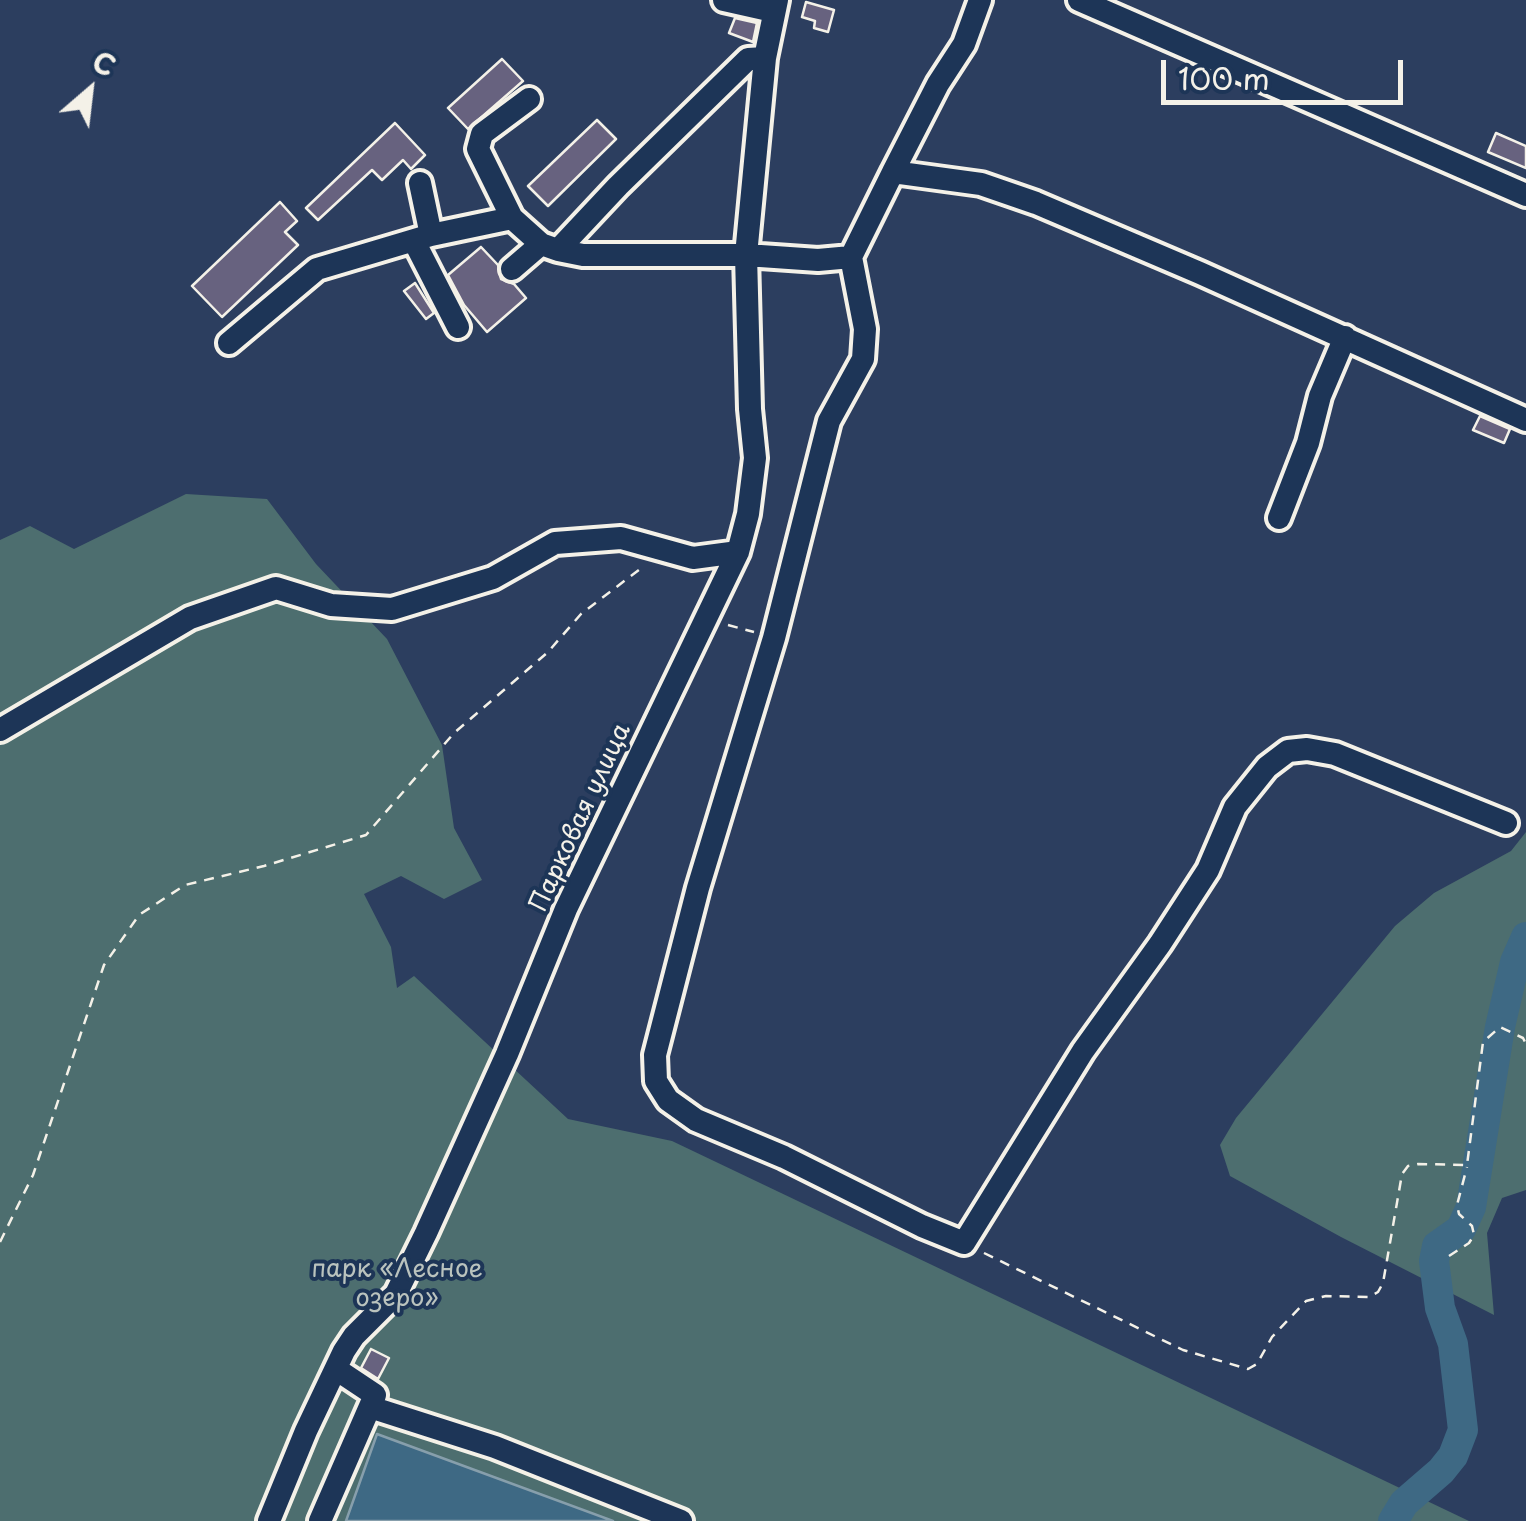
<!DOCTYPE html>
<meta charset="utf-8">
<style>
body{margin:0}
#map{position:relative;width:1526px;height:1521px;overflow:hidden;background:#2c3e5f;font-family:"Playpen Sans",sans-serif}
canvas{display:block}
.north{position:absolute;left:40px;top:40px;width:100px;height:100px;-webkit-text-stroke:8px #1d3557;paint-order:stroke;rotate:28deg;font-size:28px;font-weight:700;line-height:40px;text-align:center;color:#f4f1e8}
.north::after{content:'';display:block;margin:auto;width:35px;height:45px;background:#f4f1e8;clip-path:polygon(50% 0,100% 100%,50% 72%,0 100%)}
.scale{position:absolute;left:1161px;top:60px;width:242px;height:45px;box-sizing:border-box;border:5px solid #f4f1e8;border-top:0;padding-left:12px;font-size:30px;line-height:35px;white-space:nowrap;color:#f4f1e8;-webkit-text-stroke:8px #1d3557;paint-order:stroke}
</style>
<div id="map">
<canvas width="1526" height="1521"></canvas>
<div class="north">С</div>
<div class="scale">100 m</div>
</div>
<script>
const c = document.querySelector('canvas').getContext('2d');
c.lineJoin = 'round';
function fill(path, color) {
  c.fillStyle = color;
  c.fill(path, 'evenodd');
}
function shape(rows) {
  const path = new Path2D();
  for (const r of rows) {
    path.moveTo(r[0], r[1]);
    for (let i = 2; i < r.length; i += 2) path.lineTo(r[i], r[i + 1]);
  }
  return path;
}
function stroke(path, color, width, dash) {
  c.strokeStyle = color;
  c.lineWidth = width;
  c.lineCap = dash ? 'butt' : 'round';
  c.setLineDash(dash || []);
  c.stroke(path);
}
function write(font, color, halo, rows, align = 'center') {
  c.font = font + ' "Playpen Sans",sans-serif';
  c.lineWidth = 8;
  c.setLineDash([]);
  c.textBaseline = 'middle';
  c.strokeStyle = halo;
  c.fillStyle = color;
  for (const [text, x, y, turn = 0] of rows) {
    c.save();
    c.translate(x, y);
    c.rotate((+turn || 0) * Math.PI / 180);
    c.textAlign = isNaN(turn) ? turn : align;
    if (halo) c.strokeText(text, 0, 0);
    c.fillText(text, 0, 0);
    c.restore();
  }
}
fill(shape([
 [186,494,267,499,316,564,387,639,442,745,454,828,482,880,444,899,401,876,364,894,391,947,397,988,414,976,568,1119,672,1141,1469,1521,0,1521,0,540,30,526,74,549],
 [1526,832,1526,1190,1502,1198,1487,1233,1494,1315,1341,1237,1230,1176,1220,1145,1236,1118,1395,926,1434,893,1511,851]
]), '#4d6e6f');
const water = shape([
 [377,1434,613,1521,346,1521,377,1434]
]);
fill(water, '#3e6984');
stroke(water, '#879fac', 2.5);
stroke(shape([
 [1393,1521,1404,1503,1441,1471,1453,1456,1463,1430,1453,1344,1440,1308,1434,1261,1437,1246,1461,1229,1471,1207,1500,1027,1515,962,1526,937]
]), '#3e6984', 30);
const building = shape([
 [806,2,834,10,828,32,814,28,815,21,802,17,806,2],
 [735,18,757,23,753,42,729,33,735,18],
 [502,59,523,81,468,129,448,108,502,59],
 [597,120,616,139,548,206,528,186,597,120],
 [395,123,425,155,411,169,403,160,382,180,372,170,318,220,306,208,395,123],
 [1496,133,1526,146,1526,168,1488,152,1496,133],
 [280,202,297,221,285,232,298,245,222,317,192,286,280,202],
 [481,247,498,265,501,279,514,284,526,298,487,332,464,305,448,275,481,247],
 [415,283,434,313,426,319,404,291,415,283],
 [1480,416,1510,429,1504,443,1473,430,1480,416],
 [371,1349,389,1358,378,1379,361,1368,371,1349]
]);
fill(building, '#67627f');
stroke(building, '#f4f1e8', 2.5);
const minor = shape([
 [724,0,773,11],
 [1079,0,1526,195],
 [529,99,482,134,478,149,512,218,541,244,558,250,583,255,746,255,818,260,851,257,893,172,981,184,1036,203,1200,273,1526,420],
 [893,172,938,84,964,44,980,0],
 [420,183,431,235],
 [414,241,458,327],
 [558,250,618,186,748,59,765,58],
 [851,257,865,329,863,359,829,421,774,638,698,888,655,1055,656,1081,668,1100,696,1120,784,1157,922,1226,964,1243,1083,1051,1160,944,1208,870,1235,807,1267,767,1288,751,1307,749,1335,754,1506,823],
 [512,269,541,244],
 [229,343,317,269,431,235,512,218],
 [1279,518,1308,443,1320,396,1345,337],
 [0,730,190,618,276,588,331,605,392,609,493,578,555,543,621,538,693,558,738,552],
 [370,1407,495,1447,681,1521],
 [269,1521,306,1431,344,1351,354,1336,396,1294,426,1233,507,1054,566,909,738,552,748,514,755,458,750,409,746,255,765,58,777,0],
 [320,1521,375,1395,336,1369]
]);
stroke(minor, '#f4f1e8', 30);
stroke(shape([
 [728,625,754,632],
 [0,1242,33,1175,104,965,139,915,185,885,264,866,366,835,454,733,548,652,581,614,644,566],
 [984,1253,1183,1350,1248,1369,1257,1364,1272,1337,1306,1301,1326,1296,1369,1297,1378,1292,1383,1283,1402,1174,1408,1166,1418,1164,1467,1165,1483,1042,1500,1027,1523,1038,1526,1044],
 [1449,1256,1469,1243,1474,1235,1472,1226,1459,1214,1457,1205,1467,1167]
]), '#f4f1e8', 2.5, [10, 8]);
stroke(minor, '#1d3557', 22);
write('25px', '#f4f1e8', '#1d3557', [
 ["Парковая улица",581,818,-65]
]);
write('25px', '#bac3be', '#1d3557', [
 ["парк «Лесное",397,1270],
 ["озеро»",397,1299]
]);
</script>
